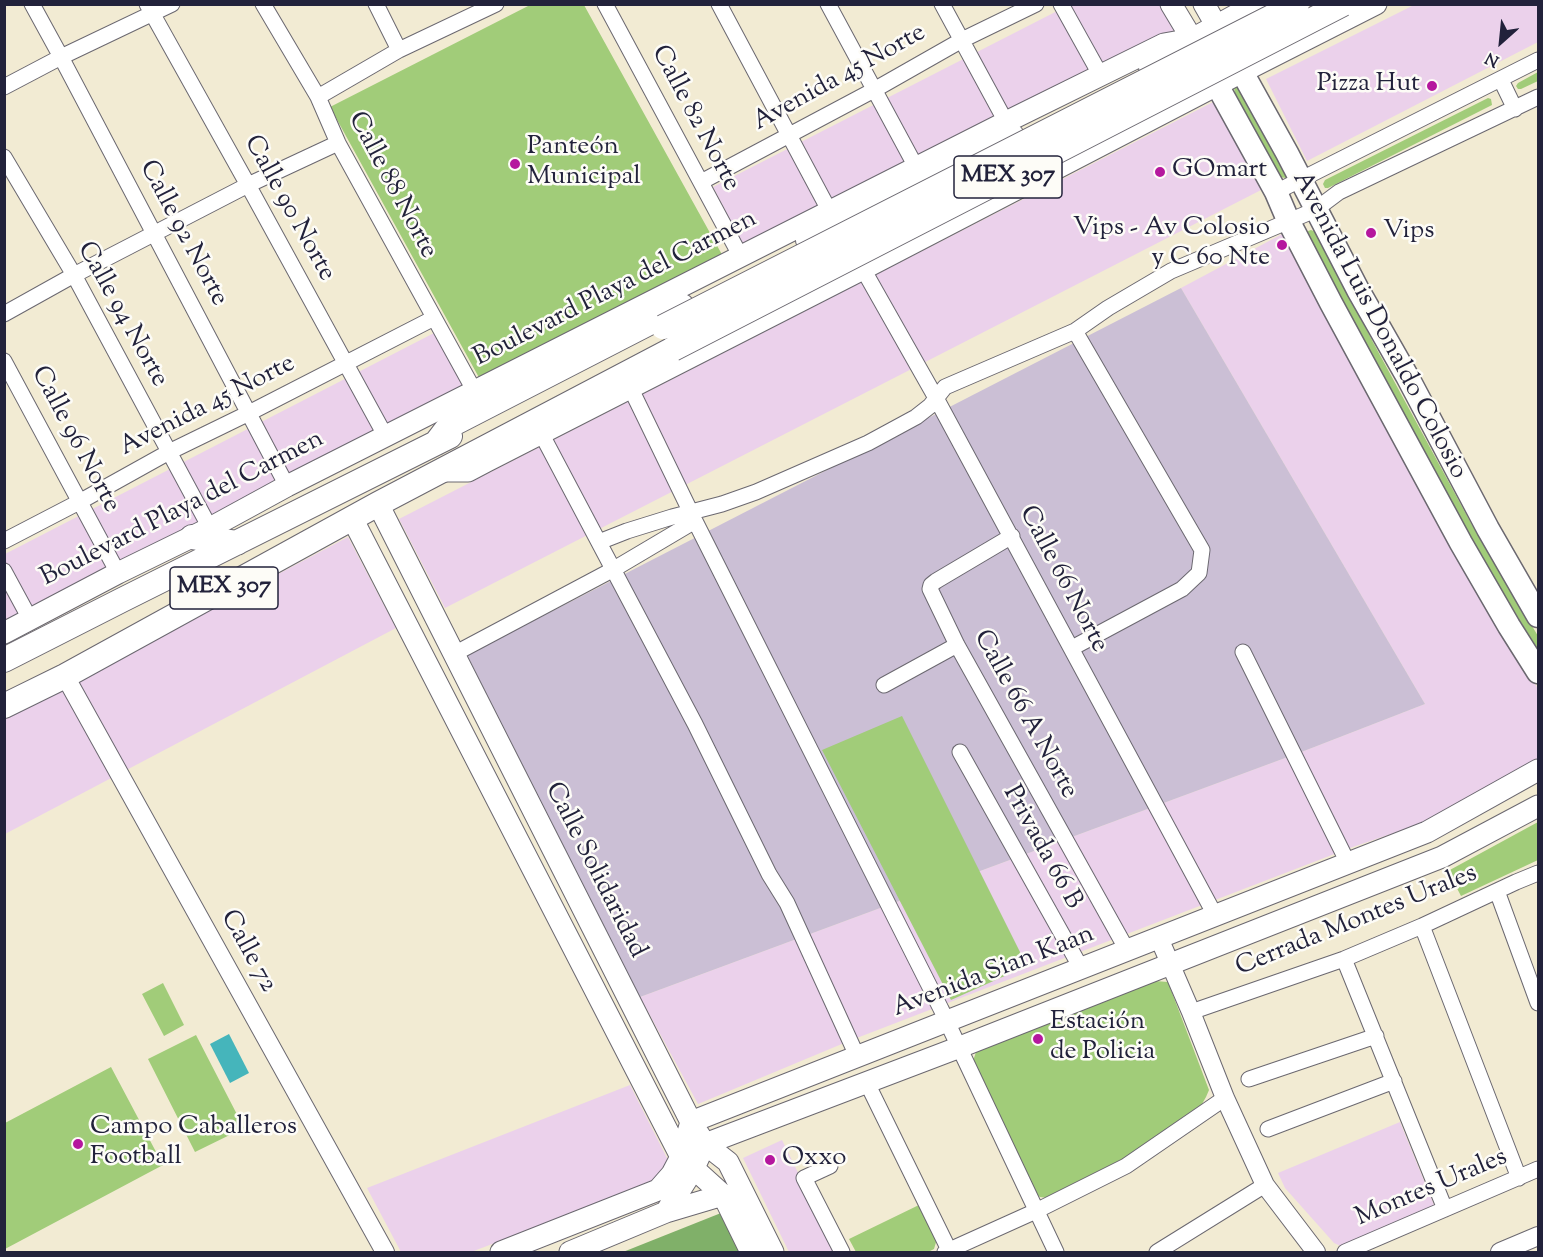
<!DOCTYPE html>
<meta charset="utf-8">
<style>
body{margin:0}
#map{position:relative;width:1543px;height:1257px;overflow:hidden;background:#f2ebd3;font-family:"Sorts Mill Goudy",serif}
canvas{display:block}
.frame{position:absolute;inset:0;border:6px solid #22223b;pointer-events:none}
.north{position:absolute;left:1471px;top:12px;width:60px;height:60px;-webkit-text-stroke:4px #fdfcf7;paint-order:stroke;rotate:207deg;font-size:16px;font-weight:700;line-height:24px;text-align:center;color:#22223b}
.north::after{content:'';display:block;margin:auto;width:21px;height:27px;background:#22223b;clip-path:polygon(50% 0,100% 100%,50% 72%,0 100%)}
</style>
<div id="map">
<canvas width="1543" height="1257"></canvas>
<div class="frame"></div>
<div class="north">N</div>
</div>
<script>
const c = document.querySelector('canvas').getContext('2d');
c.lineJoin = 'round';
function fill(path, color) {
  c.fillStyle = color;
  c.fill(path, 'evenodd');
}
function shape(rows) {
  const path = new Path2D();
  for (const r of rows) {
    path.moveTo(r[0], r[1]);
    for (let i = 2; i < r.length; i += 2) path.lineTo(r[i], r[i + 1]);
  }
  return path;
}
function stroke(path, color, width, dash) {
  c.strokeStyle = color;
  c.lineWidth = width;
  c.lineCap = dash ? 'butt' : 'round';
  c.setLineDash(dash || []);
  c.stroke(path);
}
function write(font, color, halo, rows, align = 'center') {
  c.font = font + ' "Sorts Mill Goudy",serif';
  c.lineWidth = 5;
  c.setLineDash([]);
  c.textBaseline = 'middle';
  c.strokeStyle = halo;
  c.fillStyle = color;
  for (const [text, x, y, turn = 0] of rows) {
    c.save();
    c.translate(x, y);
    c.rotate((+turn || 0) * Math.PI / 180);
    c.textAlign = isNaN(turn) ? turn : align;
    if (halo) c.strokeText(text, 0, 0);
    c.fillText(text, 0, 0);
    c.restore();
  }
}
fill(shape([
 [1416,4,1538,5,1538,42,1307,161,1266,79],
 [1069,5,1164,5,1177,29,746,250,713,187],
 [1217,100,1263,189,445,608,399,519],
 [1284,233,1416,485,1538,689,1538,761,1423,823,1350,848,849,1041,698,1104,640,997,1304,751,1425,704,1181,288],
 [436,332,466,390,5,628,5,554],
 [348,537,396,628,5,834,5,719],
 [630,1085,670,1164,654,1183,471,1252,401,1252,367,1188],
 [1400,1122,1434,1205,1343,1247,1334,1243,1285,1188,1278,1173],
 [782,1140,837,1252,789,1252,743,1158]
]), '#ebd1eb');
fill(shape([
 [1181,288,1425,704,1304,751,640,997,467,655]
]), '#cbbfd5');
fill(shape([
 [530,5,584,5,725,260,482,383,330,107],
 [1538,72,1538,81,1521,89,1518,89,1516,86,1518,83],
 [1238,86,1287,174,1286,178,1279,177,1235,93,1234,88],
 [1488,98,1491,99,1492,105,1328,188,1325,188,1323,184,1325,180],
 [1311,230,1316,232,1374,344,1472,525,1538,636,1538,650,1474,545,1308,236,1308,231],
 [902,716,1027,966,951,1000,822,750],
 [1538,822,1538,860,1461,896,1448,871],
 [1155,981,1168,982,1209,1090,1206,1097,1202,1104,1122,1160,1048,1198,1040,1197,1034,1193,973,1061,976,1052],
 [163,983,184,1025,164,1036,142,994],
 [196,1035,244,1128,195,1152,148,1059],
 [111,1067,163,1165,5,1249,5,1123],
 [921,1204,937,1239,934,1249,928,1252,856,1252,849,1239]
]), '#a1cc79');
fill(shape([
 [721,1213,740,1252,623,1252]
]), '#80b069');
fill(shape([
 [229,1034,249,1073,230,1083,210,1044]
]), '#45b5bb');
const minor = shape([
 [32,4,61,57,287,486],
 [147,4,248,185,386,437],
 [263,4,318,97,338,143,475,392],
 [376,4,399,50],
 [605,4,741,257],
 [719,4,830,212],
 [828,4,916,167],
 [942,4,1006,122],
 [1061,4,1101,76],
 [1501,80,1515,109],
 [4,87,61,57,172,4],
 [318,97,399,50,496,4],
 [4,157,74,275,210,528],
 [701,182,874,90,962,40,1036,4],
 [1276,192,1538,60],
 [863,269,936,398,1215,915],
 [4,314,74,275,248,185,338,143],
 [4,361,118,573],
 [631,389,695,521,941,1009,1056,1252],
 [541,433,695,724,769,874,787,903,857,1056],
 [1012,536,936,581,931,585,930,589,957,645,1127,950],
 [4,541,81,501,169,452,249,413,434,318],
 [599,542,627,531,672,517,722,504,756,492,868,443,916,417,930,406,945,387,1075,331,1108,308,1171,271,1315,210,1339,192,1538,97],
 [4,571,30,619],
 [1072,648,1182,589,1199,573,1202,550,1075,331],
 [1243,652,1348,863],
 [454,654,614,569,695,521],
 [884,685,957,645],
 [960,752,1081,968],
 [1497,891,1538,1003],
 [1422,926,1519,1178],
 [1344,959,1445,1209],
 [1191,1012,1344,959,1422,926,1516,882,1538,873],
 [1249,1079,1376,1036],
 [867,1083,950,1252],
 [1268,1129,1394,1081],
 [830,1166,804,1178,842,1252],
 [945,1252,1036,1211,1126,1166,1225,1098],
 [1157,1252,1265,1185],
 [1345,1252,1538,1169]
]);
const tertiary = shape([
 [65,676,385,1252],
 [1159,938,1191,1012,1225,1098,1265,1185,1316,1252],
 [1500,1252,1538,1236]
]);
const secondary = shape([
 [1171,4,1192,39],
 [1204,4,1216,25],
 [444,471,468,471,487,461,863,269,1242,72,1376,4],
 [378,504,691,1122,705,1144,728,1162,773,1252],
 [352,518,681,1157,723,1195,751,1252],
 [4,633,118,573,210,528,287,486,1006,122,1164,44,1192,39,1256,4],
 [666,1212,694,1168,705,1144,960,1047,1442,857,1538,806],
 [501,1252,658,1190,672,1174,681,1157,691,1122,1427,832,1538,770],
 [570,1252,666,1212,723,1195]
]);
const primary = shape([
 [1216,25,1287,153,1358,290,1407,376,1488,529,1538,616],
 [1201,56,1276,192,1288,220,1331,303,1461,543,1509,626,1538,672]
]);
const trunk = shape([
 [1151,67,1173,57,1192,39],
 [808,240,910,187,1012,136],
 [436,443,449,426,682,306],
 [192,537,237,543],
 [4,660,122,600,450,436],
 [4,706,65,676,378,504,673,349]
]);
stroke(minor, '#6b6870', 17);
stroke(tertiary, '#6b6870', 20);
stroke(secondary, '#6b6870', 23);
stroke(primary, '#6b6870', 25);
stroke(trunk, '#6b6870', 26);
stroke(minor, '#fff', 15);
stroke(tertiary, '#fff', 18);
stroke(secondary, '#fff', 21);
stroke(primary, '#fff', 22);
stroke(trunk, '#fff', 24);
const trunkBridge = shape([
 [663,327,1297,4],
 [673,349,1343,4]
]);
stroke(trunkBridge, '#6b6870', 26, []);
stroke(trunkBridge, '#fff', 24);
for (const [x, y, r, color] of [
 [1432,86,6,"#b5179e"],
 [515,164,6,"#b5179e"],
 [1160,172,6,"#b5179e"],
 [1371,233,6,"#b5179e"],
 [1282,245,6,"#b5179e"],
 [1038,1039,6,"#b5179e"],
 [78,1144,6,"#b5179e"],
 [770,1160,6,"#b5179e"]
]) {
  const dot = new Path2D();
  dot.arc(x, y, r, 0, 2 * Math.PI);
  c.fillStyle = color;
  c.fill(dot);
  stroke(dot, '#fdfcf7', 2);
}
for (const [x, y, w] of [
 [1008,177,108],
 [224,588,108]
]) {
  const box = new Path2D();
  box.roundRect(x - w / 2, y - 21, w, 42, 4.5);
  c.fillStyle = '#fdfcf7';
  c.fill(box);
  stroke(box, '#22223b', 1.5);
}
write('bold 24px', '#22223b', null, [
 ["MEX 307",1008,177],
 ["MEX 307",224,588]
]);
write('26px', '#22223b', '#fdfcf7', [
 ["Avenida 45 Norte",840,79,-29],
 ["Calle 82 Norte",694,119,62],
 ["Calle 88 Norte",391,186,62],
 ["Calle 90 Norte",288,209,61],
 ["Calle 92 Norte",182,234,62],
 ["Boulevard Playa del Carmen",616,290,-27],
 ["Calle 94 Norte",121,315,61],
 ["Avenida Luis Donaldo Colosio",1378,326,62],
 ["Avenida 45 Norte",208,407,-27],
 ["Calle 96 Norte",74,440,62],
 ["Boulevard Playa del Carmen",183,510,-27],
 ["Calle 66 Norte",1062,580,62],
 ["Calle 66 A Norte",1024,715,61],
 ["Privada 66 B",1041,848,61],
 ["Calle Solidaridad",594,871,63],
 ["Cerrada Montes Urales",1357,922,-22],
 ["Calle 72",247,952,61],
 ["Avenida Sian Kaan",994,973,-21],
 ["Montes Urales",1432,1189,-23]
]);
write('26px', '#22223b', '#fdfcf7', [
 ["Pizza Hut",1420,86,"right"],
 ["Panteón",527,149],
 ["Municipal",527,179],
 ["GOmart",1172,172],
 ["Vips - Av Colosio",1270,230,"right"],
 ["y C 60 Nte",1270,260,"right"],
 ["Vips",1383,233],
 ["Estación",1050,1024],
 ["de Policia",1050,1054],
 ["Campo Caballeros",90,1129],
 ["Football",90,1159],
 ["Oxxo",782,1160]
], 'left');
</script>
